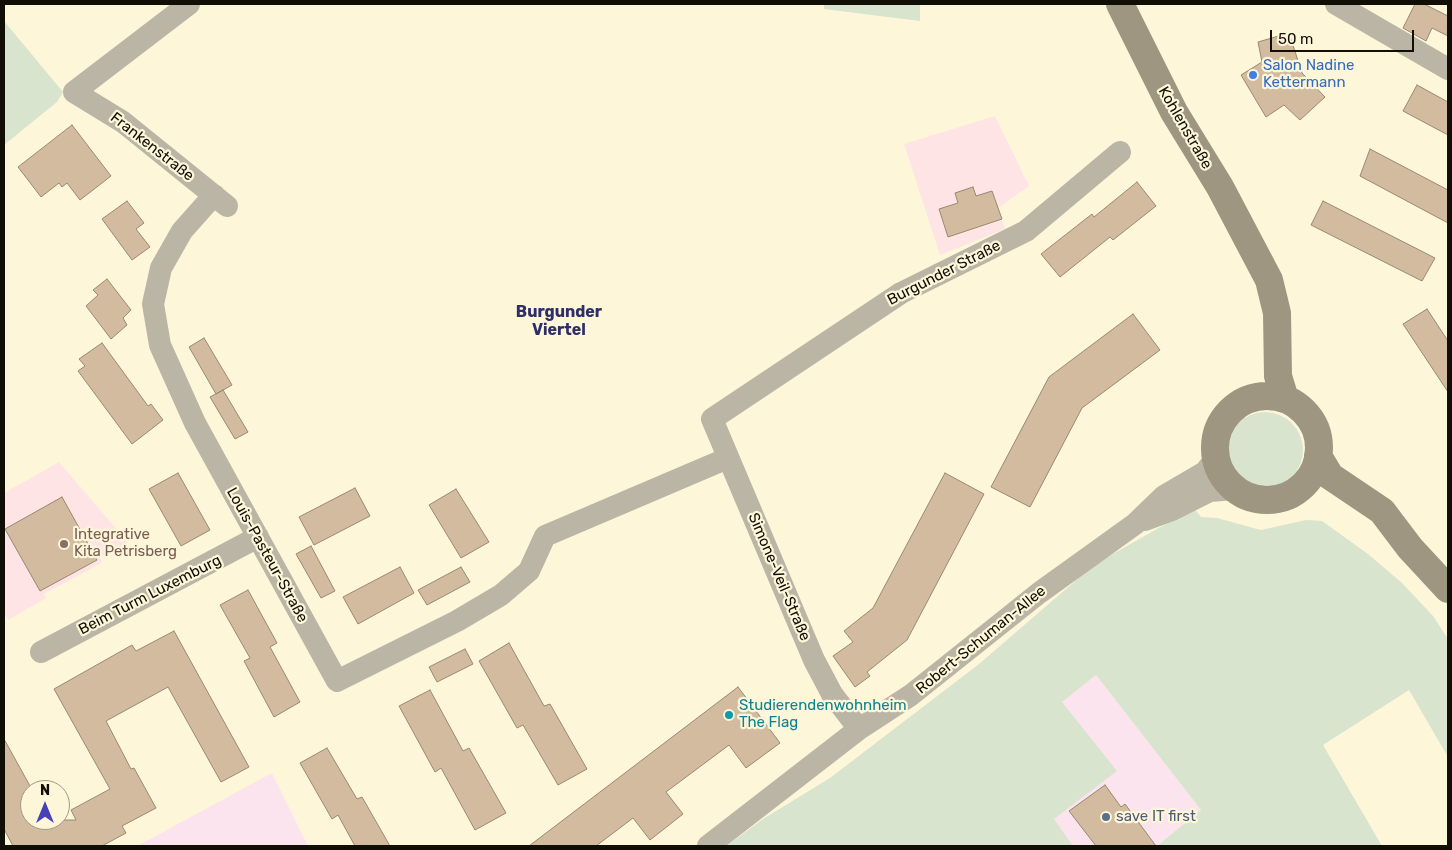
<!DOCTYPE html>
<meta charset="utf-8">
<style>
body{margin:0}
#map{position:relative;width:1452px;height:850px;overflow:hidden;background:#fdf6d9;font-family:Rubik,sans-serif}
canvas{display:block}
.frame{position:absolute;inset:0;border:5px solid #100e05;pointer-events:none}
.north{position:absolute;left:20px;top:780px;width:50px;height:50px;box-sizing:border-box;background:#fdf6d9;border:1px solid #9e9984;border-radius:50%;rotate:0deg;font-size:14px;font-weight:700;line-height:20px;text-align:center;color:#100e05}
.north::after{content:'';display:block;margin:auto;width:18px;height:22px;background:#4840b6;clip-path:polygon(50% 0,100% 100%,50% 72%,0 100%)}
.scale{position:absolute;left:1270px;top:30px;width:144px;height:22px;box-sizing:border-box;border:2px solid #100e05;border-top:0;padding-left:6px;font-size:15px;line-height:18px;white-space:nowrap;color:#100e05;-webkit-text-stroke:4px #fdf6d9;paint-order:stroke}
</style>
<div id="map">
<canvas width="1452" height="850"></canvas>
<div class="frame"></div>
<div class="north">N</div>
<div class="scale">50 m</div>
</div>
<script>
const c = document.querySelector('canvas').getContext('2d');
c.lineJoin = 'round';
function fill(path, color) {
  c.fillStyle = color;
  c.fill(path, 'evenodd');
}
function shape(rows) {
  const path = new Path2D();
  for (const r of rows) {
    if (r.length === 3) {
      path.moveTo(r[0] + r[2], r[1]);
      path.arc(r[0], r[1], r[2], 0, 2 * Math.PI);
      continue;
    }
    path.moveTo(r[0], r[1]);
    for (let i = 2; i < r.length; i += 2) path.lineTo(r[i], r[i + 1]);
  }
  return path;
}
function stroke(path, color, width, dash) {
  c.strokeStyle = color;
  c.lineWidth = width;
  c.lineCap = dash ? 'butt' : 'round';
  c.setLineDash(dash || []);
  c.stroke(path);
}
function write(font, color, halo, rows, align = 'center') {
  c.font = font + ' Rubik,sans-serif';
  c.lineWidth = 4.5;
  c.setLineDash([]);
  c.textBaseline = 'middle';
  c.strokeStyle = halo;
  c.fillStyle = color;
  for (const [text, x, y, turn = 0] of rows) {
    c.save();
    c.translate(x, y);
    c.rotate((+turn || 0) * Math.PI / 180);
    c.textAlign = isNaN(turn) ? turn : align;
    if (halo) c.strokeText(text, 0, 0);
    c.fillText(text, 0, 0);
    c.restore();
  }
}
fill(shape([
 [1096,675,1201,810,1157,846,1073,846,1001,748],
 [272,773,308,846,137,846]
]), '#fce4ee');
fill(shape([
 [995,116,1029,186,998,208,1005,229,940,255,904,144],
 [59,462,127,541,120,547,100,557,102,563,44,594,46,598,8,620,4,612,4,493]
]), '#ffe4e5');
fill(shape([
 [824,4,920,4,920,21,824,9],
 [4,21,63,92,57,102,4,145],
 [1265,450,38],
 [1194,508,1201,517,1217,518,1261,530,1306,520,1322,521,1368,554,1402,583,1433,616,1448,639,1448,757,1409,690,1323,745,1382,846,1157,846,1201,810,1096,675,1062,702,1117,771,1054,819,1073,846,726,846,763,819,830,778,979,664,1095,564]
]), '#d9e4cf');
const building = shape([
 [1415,4,1424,4,1448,16,1448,36,1432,28,1426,41,1403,28,1415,4],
 [1289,33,1302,73,1325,97,1300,120,1284,105,1266,117,1241,75,1262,62,1258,42,1289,33],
 [1417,85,1448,102,1448,135,1403,111,1417,85],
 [72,125,111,176,80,200,67,183,62,187,59,183,41,197,18,167,72,125],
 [1370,149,1448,190,1448,223,1360,176,1370,149],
 [1137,182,1156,206,1113,240,1110,237,1060,277,1041,254,1092,214,1094,217,1137,182],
 [973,187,976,196,992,191,1002,219,948,237,939,209,958,203,955,193,973,187],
 [127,201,144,223,136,229,150,247,132,260,102,219,127,201],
 [1323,201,1435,258,1422,281,1311,225,1323,201],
 [107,279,131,310,123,318,127,325,111,339,86,306,98,295,93,290,107,279],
 [1427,309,1448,341,1448,392,1403,324,1427,309],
 [1133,314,1160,350,1082,408,1030,507,991,487,1049,377,1133,314],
 [204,338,232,385,216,394,189,347,204,338],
 [102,343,148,406,151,404,163,420,132,444,78,371,85,366,79,359,102,343],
 [223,390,248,432,235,439,210,397,223,390],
 [178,473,210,530,181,546,149,489,178,473],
 [945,473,984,494,907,640,867,672,870,676,855,687,833,656,853,642,844,631,873,608,945,473],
 [355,488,370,516,314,545,299,517,355,488],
 [456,489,489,542,461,558,429,505,456,489],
 [62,497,97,560,40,591,5,529,62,497],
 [311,546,335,591,321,598,296,554,311,546],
 [400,567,414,593,358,624,343,597,400,567],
 [461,567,470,582,427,605,418,590,461,567],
 [248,590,277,643,270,647,300,702,274,717,244,661,250,658,220,605,248,590],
 [174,631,249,767,221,782,168,687,106,721,131,769,134,768,156,808,122,826,126,833,102,846,13,846,4,829,4,739,30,786,30,820,76,820,71,810,110,789,54,689,132,645,136,651,174,631],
 [509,643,544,706,550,704,587,769,558,785,523,725,517,728,479,661,509,643],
 [465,649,473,664,437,682,429,667,465,649],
 [738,687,780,743,746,768,729,745,666,792,683,814,650,840,633,818,596,846,529,846,738,687],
 [430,690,463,751,469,748,506,813,475,830,441,768,435,772,399,706,430,690],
 [327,748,357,799,362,797,390,846,355,846,338,815,332,819,300,763,327,748],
 [1105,785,1121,807,1125,804,1156,846,1096,846,1069,811,1105,785]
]);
fill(building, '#d2bb9e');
stroke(building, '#9a8872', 1);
stroke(shape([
 [189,4,74,92,123,122,227,206],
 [1336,4,1448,69],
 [214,195,182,231,161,268,153,304,160,345,195,423,337,681,457,621,501,595,529,571,545,536,728,458],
 [1145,520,1172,510,1210,491,1235,489],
 [41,652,258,537],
 [859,729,832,694,814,660,712,419,901,293,1026,231,1120,152],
 [708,846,859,729,911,695,1039,593,1135,524,1164,496,1205,472,1216,458]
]), '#bbb5a6', 22);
stroke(shape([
 [1120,4,1174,112,1220,187,1269,280,1277,313,1278,376,1285,399],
 [1267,448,52],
 [1318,456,1330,476,1382,511,1410,548,1448,589]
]), '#9e9680', 28);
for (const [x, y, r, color] of [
 [1253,75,5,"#3f7fe0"],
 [64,544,5,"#8d6e63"],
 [729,715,5,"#0f9aa8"],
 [1106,817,5,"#5c6f8a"]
]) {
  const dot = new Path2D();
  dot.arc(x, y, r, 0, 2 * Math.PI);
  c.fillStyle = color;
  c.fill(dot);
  stroke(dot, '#fdf6d9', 2);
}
write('15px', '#366cbe', '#fdf6d9', [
 ["Salon Nadine",1263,66],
 ["Kettermann",1263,83]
], 'left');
write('15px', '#100e05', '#fdf6d9', [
 ["Kohlenstraße",1185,128,60],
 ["Frankenstraße",152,147,38],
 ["Burgunder Straße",944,273,-27],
 ["Louis-Pasteur-Straße",267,555,61],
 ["Simone-Veil-Straße",779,577,67],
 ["Beim Turm Luxemburg",150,595,-27],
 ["Robert-Schuman-Allee",981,640,-39]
]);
write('15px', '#785e54', '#fdf6d9', [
 ["Integrative",74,535],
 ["Kita Petrisberg",74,552]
], 'left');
write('15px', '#0d838f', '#fdf6d9', [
 ["Studierendenwohnheim",739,706],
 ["The Flag",739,723]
], 'left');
write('15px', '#4e5e75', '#fdf6d9', [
 ["save IT first",1116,817]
], 'left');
write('bold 16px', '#2e2e68', '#fdf6d9', [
 ["Burgunder",559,312],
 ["Viertel",559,330]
]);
</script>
